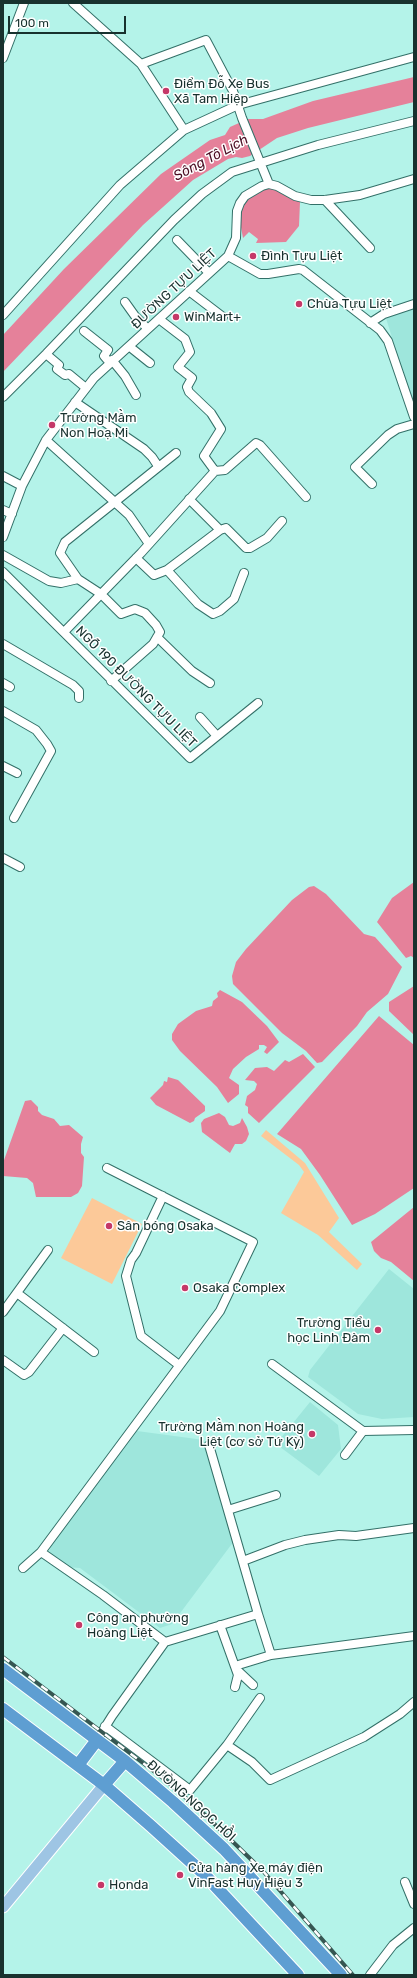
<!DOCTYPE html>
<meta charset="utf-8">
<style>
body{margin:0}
#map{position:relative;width:417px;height:1978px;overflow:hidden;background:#b4f3e9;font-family:Rubik,sans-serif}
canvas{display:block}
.frame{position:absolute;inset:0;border:4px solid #18312e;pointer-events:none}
.scale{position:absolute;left:8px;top:16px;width:118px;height:18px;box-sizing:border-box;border:2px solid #18312e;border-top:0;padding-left:5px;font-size:12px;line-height:14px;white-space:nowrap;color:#18312e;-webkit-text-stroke:3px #fff;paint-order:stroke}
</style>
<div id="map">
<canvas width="417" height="1978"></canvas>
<div class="frame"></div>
<div class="scale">100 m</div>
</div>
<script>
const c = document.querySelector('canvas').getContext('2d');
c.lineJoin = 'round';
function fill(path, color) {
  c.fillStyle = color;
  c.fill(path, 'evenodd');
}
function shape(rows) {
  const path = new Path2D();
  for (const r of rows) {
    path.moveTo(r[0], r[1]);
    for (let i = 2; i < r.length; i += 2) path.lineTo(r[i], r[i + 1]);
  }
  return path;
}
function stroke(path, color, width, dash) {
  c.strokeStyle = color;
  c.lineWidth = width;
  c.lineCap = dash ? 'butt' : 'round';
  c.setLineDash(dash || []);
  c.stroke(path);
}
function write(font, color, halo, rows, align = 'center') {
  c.font = font + ' Rubik,sans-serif';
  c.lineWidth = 3;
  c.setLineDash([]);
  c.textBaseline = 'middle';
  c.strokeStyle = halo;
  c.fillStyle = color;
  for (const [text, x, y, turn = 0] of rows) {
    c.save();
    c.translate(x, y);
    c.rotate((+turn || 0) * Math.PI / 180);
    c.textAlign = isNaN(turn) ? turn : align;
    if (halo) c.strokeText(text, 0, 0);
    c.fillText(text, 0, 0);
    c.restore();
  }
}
fill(shape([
 [414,306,414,405,413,405,385,315],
 [389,1269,414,1289,414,1417,382,1419,358,1414,308,1377,310,1370],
 [310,1402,338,1425,341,1449,319,1476,276,1444],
 [137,1431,204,1440,234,1541,172,1624,160,1628,80,1568,67,1567,49,1553,51,1545]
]), '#9ee6dc');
fill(shape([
 [266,1130,305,1163,339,1218,329,1232,362,1264,357,1270,318,1235,281,1213,304,1172,299,1165,261,1136],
 [92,1198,142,1224,112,1284,61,1258]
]), '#fcc999');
fill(shape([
 [414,77,414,102,308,128,277,138,250,156,242,158,236,157,228,159,193,180,143,225,3,372,3,335,64,269,161,174,210,140,225,135,230,127,248,119,263,119,313,101],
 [269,187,277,189,300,202,299,226,286,242,256,243,258,239,249,232,243,238,239,217,246,196],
 [414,882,414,958,411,956,406,958,377,922,392,898],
 [314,886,326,894,364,934,375,937,402,967,388,994,367,1012,357,1026,322,1062,317,1063,306,1051,282,1033,233,984,232,976,236,962,246,949,292,900,309,887],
 [414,986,414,1035,389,1011,389,1002],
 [220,990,242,1002,267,1026,279,1042,267,1054,264,1052,267,1047,264,1045,259,1045,259,1049,246,1057,233,1069,229,1078,239,1085,239,1094,228,1103,217,1087,180,1051,172,1040,172,1034,178,1024,196,1011,212,1006,213,1001,218,997,217,993],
 [379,1016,414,1045,414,1188,375,1214,352,1225,320,1175,301,1149,277,1134],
 [303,1054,315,1067,259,1123,248,1113,248,1107,245,1105,247,1096,255,1090,257,1084,254,1081,245,1080,255,1068,267,1067,274,1071,285,1060,289,1062],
 [168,1077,178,1080,205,1106,205,1111,195,1118,194,1121,190,1123,156,1105,150,1098,163,1085,164,1081,167,1082],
 [31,1100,38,1107,38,1111,42,1115,54,1119,60,1126,69,1125,83,1137,81,1144,81,1153,84,1157,82,1186,78,1193,71,1197,36,1197,33,1183,27,1178,3,1176,3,1163,25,1101],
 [219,1113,225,1117,229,1125,233,1126,240,1123,242,1118,247,1127,249,1134,246,1141,242,1144,235,1144,230,1153,202,1132,201,1123,204,1119],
 [414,1207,414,1281,391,1262,381,1258,374,1251,371,1242]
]), '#e5819a');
const minor = shape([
 [73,3,141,64,184,130],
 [3,58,24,3],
 [141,64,206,40,233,91,242,118,269,184],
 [325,200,370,248],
 [177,240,208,272],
 [228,256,260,274,268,274,299,269,303,270,380,330,388,341,414,417],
 [189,291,223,317],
 [125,302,135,316,148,329],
 [3,315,120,185,184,130,238,105,414,57],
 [159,319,185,339,190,352,178,367,192,378,187,387,189,392,211,413,221,429,204,456,215,471],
 [370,323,384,314,414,304],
 [84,331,108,350,104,356,110,363],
 [130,347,150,363],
 [46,354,59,365,57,369,65,375,69,374,86,388],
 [112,360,125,376,136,395],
 [3,397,46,354,174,220,202,194,232,172,318,145,414,121],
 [75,402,144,449,152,457,158,466],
 [46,440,129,515,149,544],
 [3,476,22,486],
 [372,484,355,467,388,435,397,429,414,424],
 [189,499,220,530],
 [3,510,12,514],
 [3,537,22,486,46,440,94,378,228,256,236,238,237,211,240,203,245,196,262,186,269,184,277,186,295,196,311,200,325,200,360,195,414,179],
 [3,555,49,581,61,583,78,579,101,594,121,614,135,609,145,613,156,625,160,632,153,644,111,681],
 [136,558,154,575,167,570,220,530,226,528,246,548,250,548,267,538,282,521],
 [167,570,198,604,213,614,220,611,234,599,244,573],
 [3,572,190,758,258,703],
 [78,579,60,553,65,542,176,453],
 [64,632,141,553,215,471,225,470,256,443,260,445,306,497],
 [157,637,192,671,210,683],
 [3,644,73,685,79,691,79,698],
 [3,683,10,687],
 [3,711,36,730,47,744,51,751,14,818],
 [200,717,217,736],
 [3,766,17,773],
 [3,858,20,867],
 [163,1196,136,1253,131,1260,126,1276,141,1336,179,1365],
 [17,1293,94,1352],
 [3,1312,48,1250],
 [3,1360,24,1375,29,1372,63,1328],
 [272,1364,363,1431,414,1430],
 [209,1445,258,1614],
 [345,1455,363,1431],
 [228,1510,276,1495],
 [41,1552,103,1595,165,1642],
 [243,1561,285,1545,305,1540,339,1535,356,1536,414,1528],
 [23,1568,41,1552,220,1311,253,1242,107,1168],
 [220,1625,238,1675,235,1687],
 [235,1666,271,1655,414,1636],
 [237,1670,253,1685],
 [105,1726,190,1790,227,1745,252,1762,270,1780,364,1737,400,1714,414,1702],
 [97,1740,112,1716,165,1642,258,1614,271,1655],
 [227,1745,260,1698],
 [405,1882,414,1904],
 [370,1975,393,1945,414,1928]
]);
const major = shape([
 [3,1907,104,1785]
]);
const highway = shape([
 [3,1669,125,1761,173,1802,224,1849,341,1975],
 [3,1709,104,1785,151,1826,204,1874,298,1975],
 [78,1765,97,1740],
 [104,1785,125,1761]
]);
stroke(minor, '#337068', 10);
stroke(major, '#fff', 13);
stroke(highway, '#fff', 14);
stroke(minor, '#fff', 8);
stroke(major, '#9ec5e4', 11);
stroke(highway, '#5e9ed2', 12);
const rail = shape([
 [3,1657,164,1779,201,1811,263,1871,353,1975]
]);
stroke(rail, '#365652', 4);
stroke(rail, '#fff', 2.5, [8]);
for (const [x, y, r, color] of [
 [166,91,4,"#c53868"],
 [253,256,4,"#c53868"],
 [299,304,4,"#c53868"],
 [176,317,4,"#c53868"],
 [52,425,4,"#c53868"],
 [109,1226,4,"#c53868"],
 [185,1288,4,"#c53868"],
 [378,1330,4,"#c53868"],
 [312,1434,4,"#c53868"],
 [79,1625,4,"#c53868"],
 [180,1875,4,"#c53868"],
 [101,1885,4,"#c53868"]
]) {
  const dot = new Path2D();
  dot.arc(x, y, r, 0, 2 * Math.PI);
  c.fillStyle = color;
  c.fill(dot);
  stroke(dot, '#fff', 1.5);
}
write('13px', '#18312e', '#fff', [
 ["Điểm Đỗ Xe Bus",174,84],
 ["Xã Tam Hiệp",174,99],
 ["Đình Tựu Liệt",261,256],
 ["Chùa Tựu Liệt",307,304],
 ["WinMart+",184,317],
 ["Trường Mầm",60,418],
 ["Non Hoạ Mi",60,433],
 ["Sân bóng Osaka",117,1226],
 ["Osaka Complex",193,1288],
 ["Trường Tiểu",370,1323,"right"],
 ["học Linh Đàm",370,1338,"right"],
 ["Trường Mầm non Hoàng",304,1427,"right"],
 ["Liệt (cơ sở Tứ Kỳ)",304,1442,"right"],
 ["Công an phường",87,1618],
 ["Hoàng Liệt",87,1633],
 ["Cửa hàng Xe máy điện",188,1868],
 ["VinFast Huy Hiệu 3",188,1883],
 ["Honda",109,1885]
], 'left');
write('13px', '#18312e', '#fff', [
 ["ĐƯỜNG TỰU LIỆT",174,289,-43],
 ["NGÕ 190 ĐƯỜNG TỰU LIỆT",136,687,45],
 ["ĐƯỜNG NGỌC HỒI",191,1801,42]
]);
write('italic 14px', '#4c0e24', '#fff', [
 ["Sông Tô Lịch",211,158,-28]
]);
</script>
